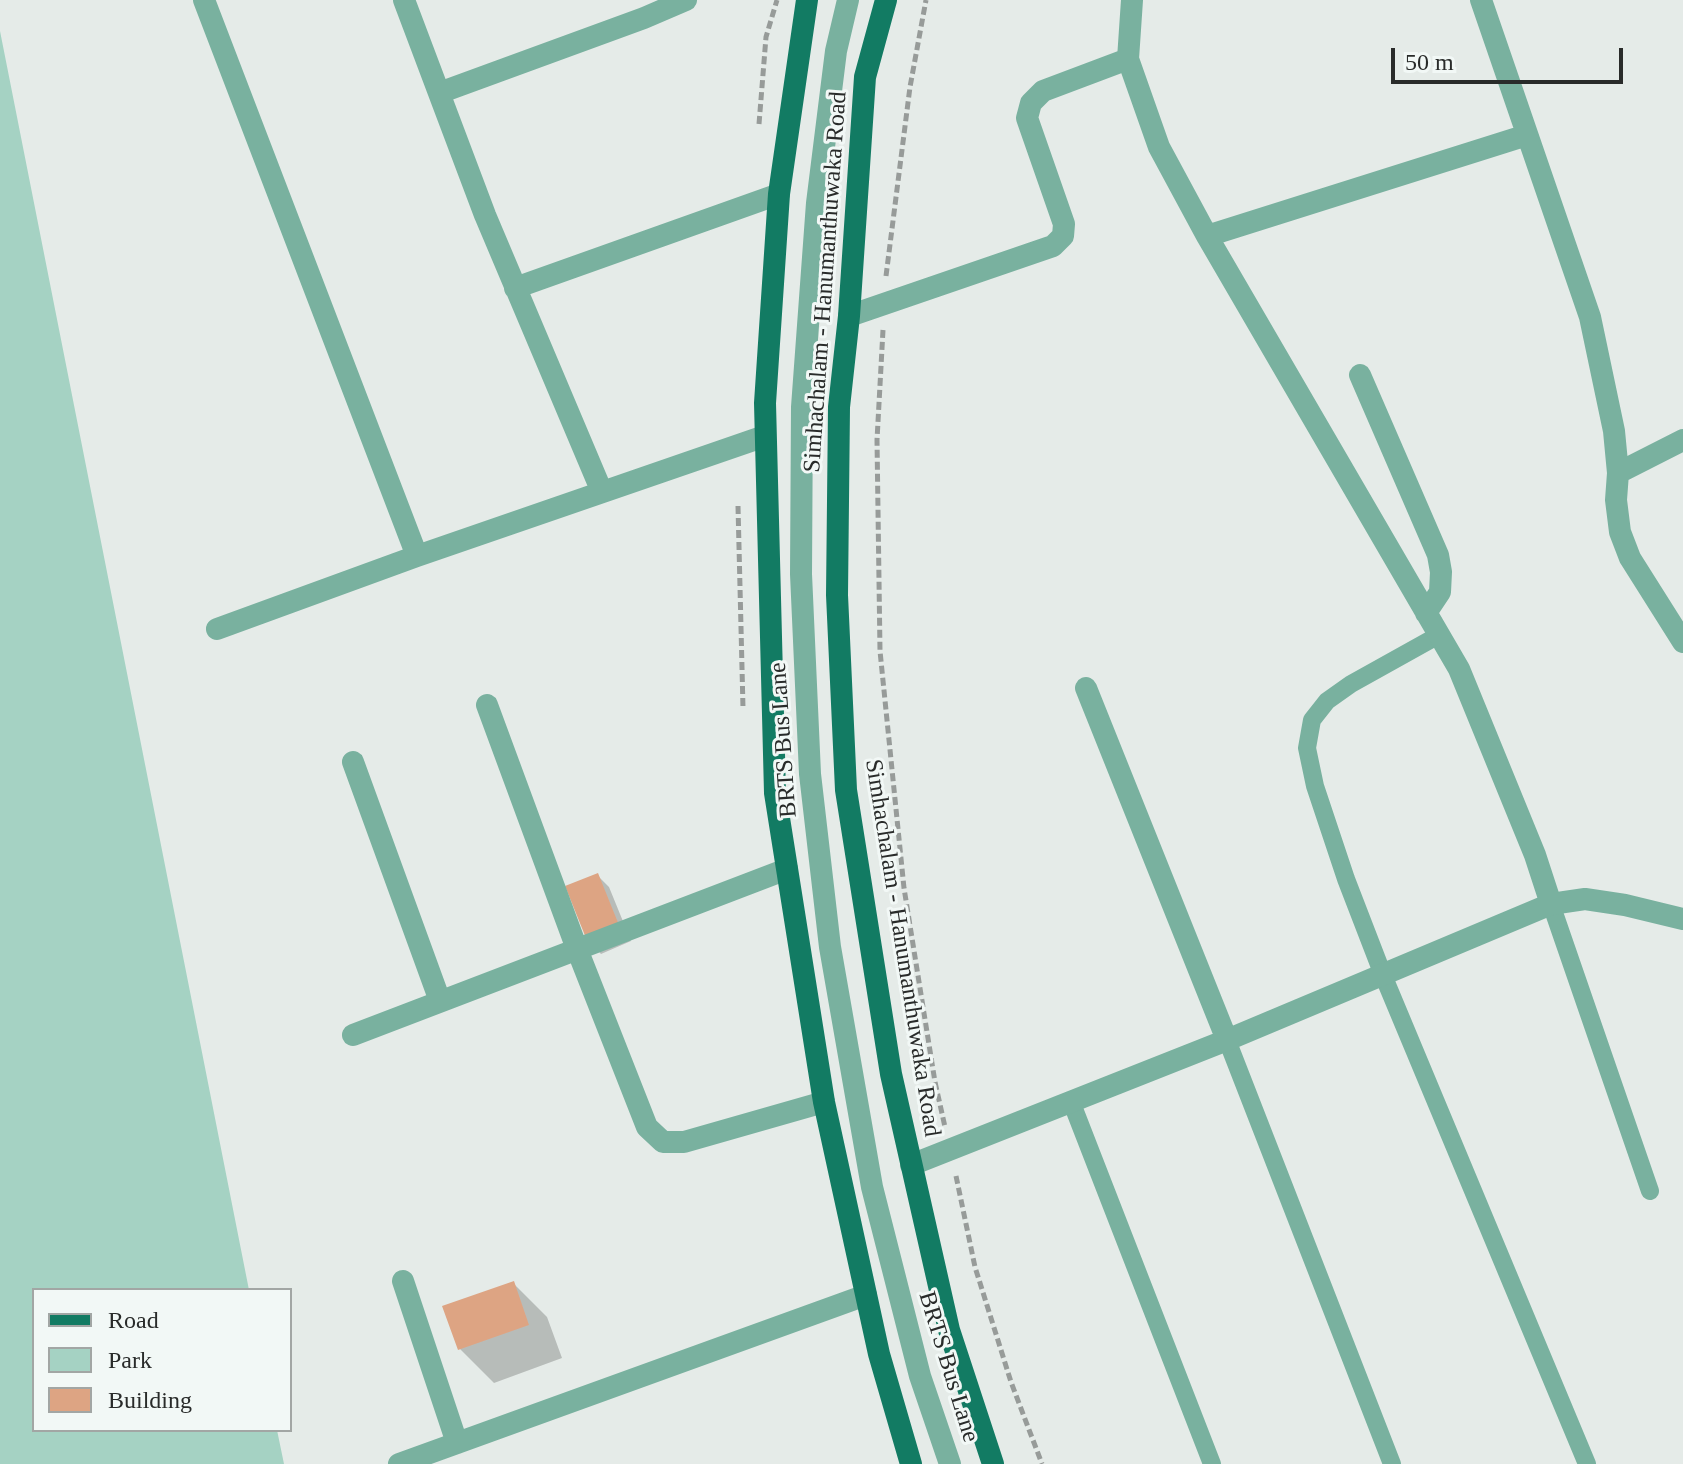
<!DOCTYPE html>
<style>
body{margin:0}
#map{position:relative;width:1683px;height:1464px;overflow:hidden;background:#e5ebe8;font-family:Georgia,serif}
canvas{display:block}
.legend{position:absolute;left:32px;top:1288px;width:260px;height:144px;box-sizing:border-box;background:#f2f8f6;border:2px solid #a2a6a4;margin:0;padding:10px 14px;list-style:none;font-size:24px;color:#292b2a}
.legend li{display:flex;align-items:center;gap:16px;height:40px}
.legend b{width:40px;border:2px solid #a2a6a4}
.scale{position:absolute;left:1391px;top:48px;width:232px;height:36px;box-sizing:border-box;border:4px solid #292b2a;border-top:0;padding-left:10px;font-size:24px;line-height:28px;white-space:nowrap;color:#292b2a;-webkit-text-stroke:6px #f2f8f6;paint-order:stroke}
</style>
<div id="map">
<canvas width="1683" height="1464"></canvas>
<ul class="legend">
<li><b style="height:10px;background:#127b63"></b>Road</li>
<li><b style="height:22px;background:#a5d2c3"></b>Park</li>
<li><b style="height:22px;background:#dda483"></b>Building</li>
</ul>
<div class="scale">50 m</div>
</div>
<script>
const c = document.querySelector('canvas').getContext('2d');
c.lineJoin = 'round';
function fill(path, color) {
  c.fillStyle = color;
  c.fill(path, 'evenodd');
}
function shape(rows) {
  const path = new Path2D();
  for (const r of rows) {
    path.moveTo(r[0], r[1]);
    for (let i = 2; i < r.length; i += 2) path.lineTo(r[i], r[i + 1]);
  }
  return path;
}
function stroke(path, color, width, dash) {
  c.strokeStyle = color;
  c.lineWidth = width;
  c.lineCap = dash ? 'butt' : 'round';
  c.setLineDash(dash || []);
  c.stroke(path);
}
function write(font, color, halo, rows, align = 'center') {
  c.font = font + ' Georgia,serif';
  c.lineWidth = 6;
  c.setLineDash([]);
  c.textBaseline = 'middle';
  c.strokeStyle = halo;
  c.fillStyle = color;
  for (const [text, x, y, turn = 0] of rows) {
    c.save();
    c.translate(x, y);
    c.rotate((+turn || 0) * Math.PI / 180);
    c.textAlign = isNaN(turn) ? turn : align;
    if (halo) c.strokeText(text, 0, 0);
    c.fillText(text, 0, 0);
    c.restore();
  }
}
fill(shape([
 [0,31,249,1290,34,1290,34,1430,277,1430,284,1464,0,1464]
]), '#a5d2c3');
fill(shape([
 [597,875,609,887,631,941,601,954,590,942],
 [513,1283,547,1317,562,1358,494,1383,460,1349]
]), '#0003');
fill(shape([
 [598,873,621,930,588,943,565,886],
 [514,1281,529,1325,458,1350,442,1306]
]), '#dda483');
stroke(shape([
 [759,124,766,37,777,0],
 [886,276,910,87,926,0],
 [883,330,877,440,880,651,904,888,935,1082,945,1127],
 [738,506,743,708],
 [956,1176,975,1267,1011,1382,1042,1464]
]), '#979b99', 5, [8, 4]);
stroke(shape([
 [1439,635,1351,684,1327,701,1312,720,1307,748,1315,786,1346,879,1383,975,1587,1464],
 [1551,904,1650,1191],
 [1227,1040,1392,1464],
 [1071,1101,1212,1464]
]), '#79b19f', 18);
stroke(shape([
 [204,0,417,556],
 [404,0,485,215,602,492],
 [1132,0,1128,59,1159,147,1207,236,1459,669,1535,855,1551,904],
 [1481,0,1590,317,1614,431,1618,473,1616,500,1620,532,1630,558,1683,642],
 [439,93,644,18,686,0],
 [1207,236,1527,135],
 [515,288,779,194],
 [849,316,1053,246,1063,236,1064,224,1027,118,1031,103,1043,91,1128,59],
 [1360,375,1438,555,1441,572,1440,592,1426,613],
 [1618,473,1683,440],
 [217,629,417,556,765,436],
 [1086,688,1227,1040],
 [487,705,577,949,647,1127,663,1142,684,1142,824,1102],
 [353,762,440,1001],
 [353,1035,787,869],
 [911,1165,1227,1040,1551,904,1585,899,1625,905,1683,919],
 [403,1281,457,1443],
 [399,1464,866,1295]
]), '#79b19f', 22);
stroke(shape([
 [848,0,836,51,817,203,802,407,801,574,810,774,830,947,872,1187,920,1376,950,1464]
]), '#79b19f', 22);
stroke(shape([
 [807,0,779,194,765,403,775,793,824,1102,879,1354,911,1464],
 [886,0,865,77,849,316,839,407,837,595,846,790,891,1074,949,1330,993,1464]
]), '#127b63', 22);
write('24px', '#292b2a', '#f2f8f6', [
 ["Simhachalam - Hanumanthuwaka Road",826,282,-86],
 ["BRTS Bus Lane",784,740,-94],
 ["Simhachalam - Hanumanthuwaka Road",902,948,81],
 ["BRTS Bus Lane",948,1367,73]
]);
</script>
